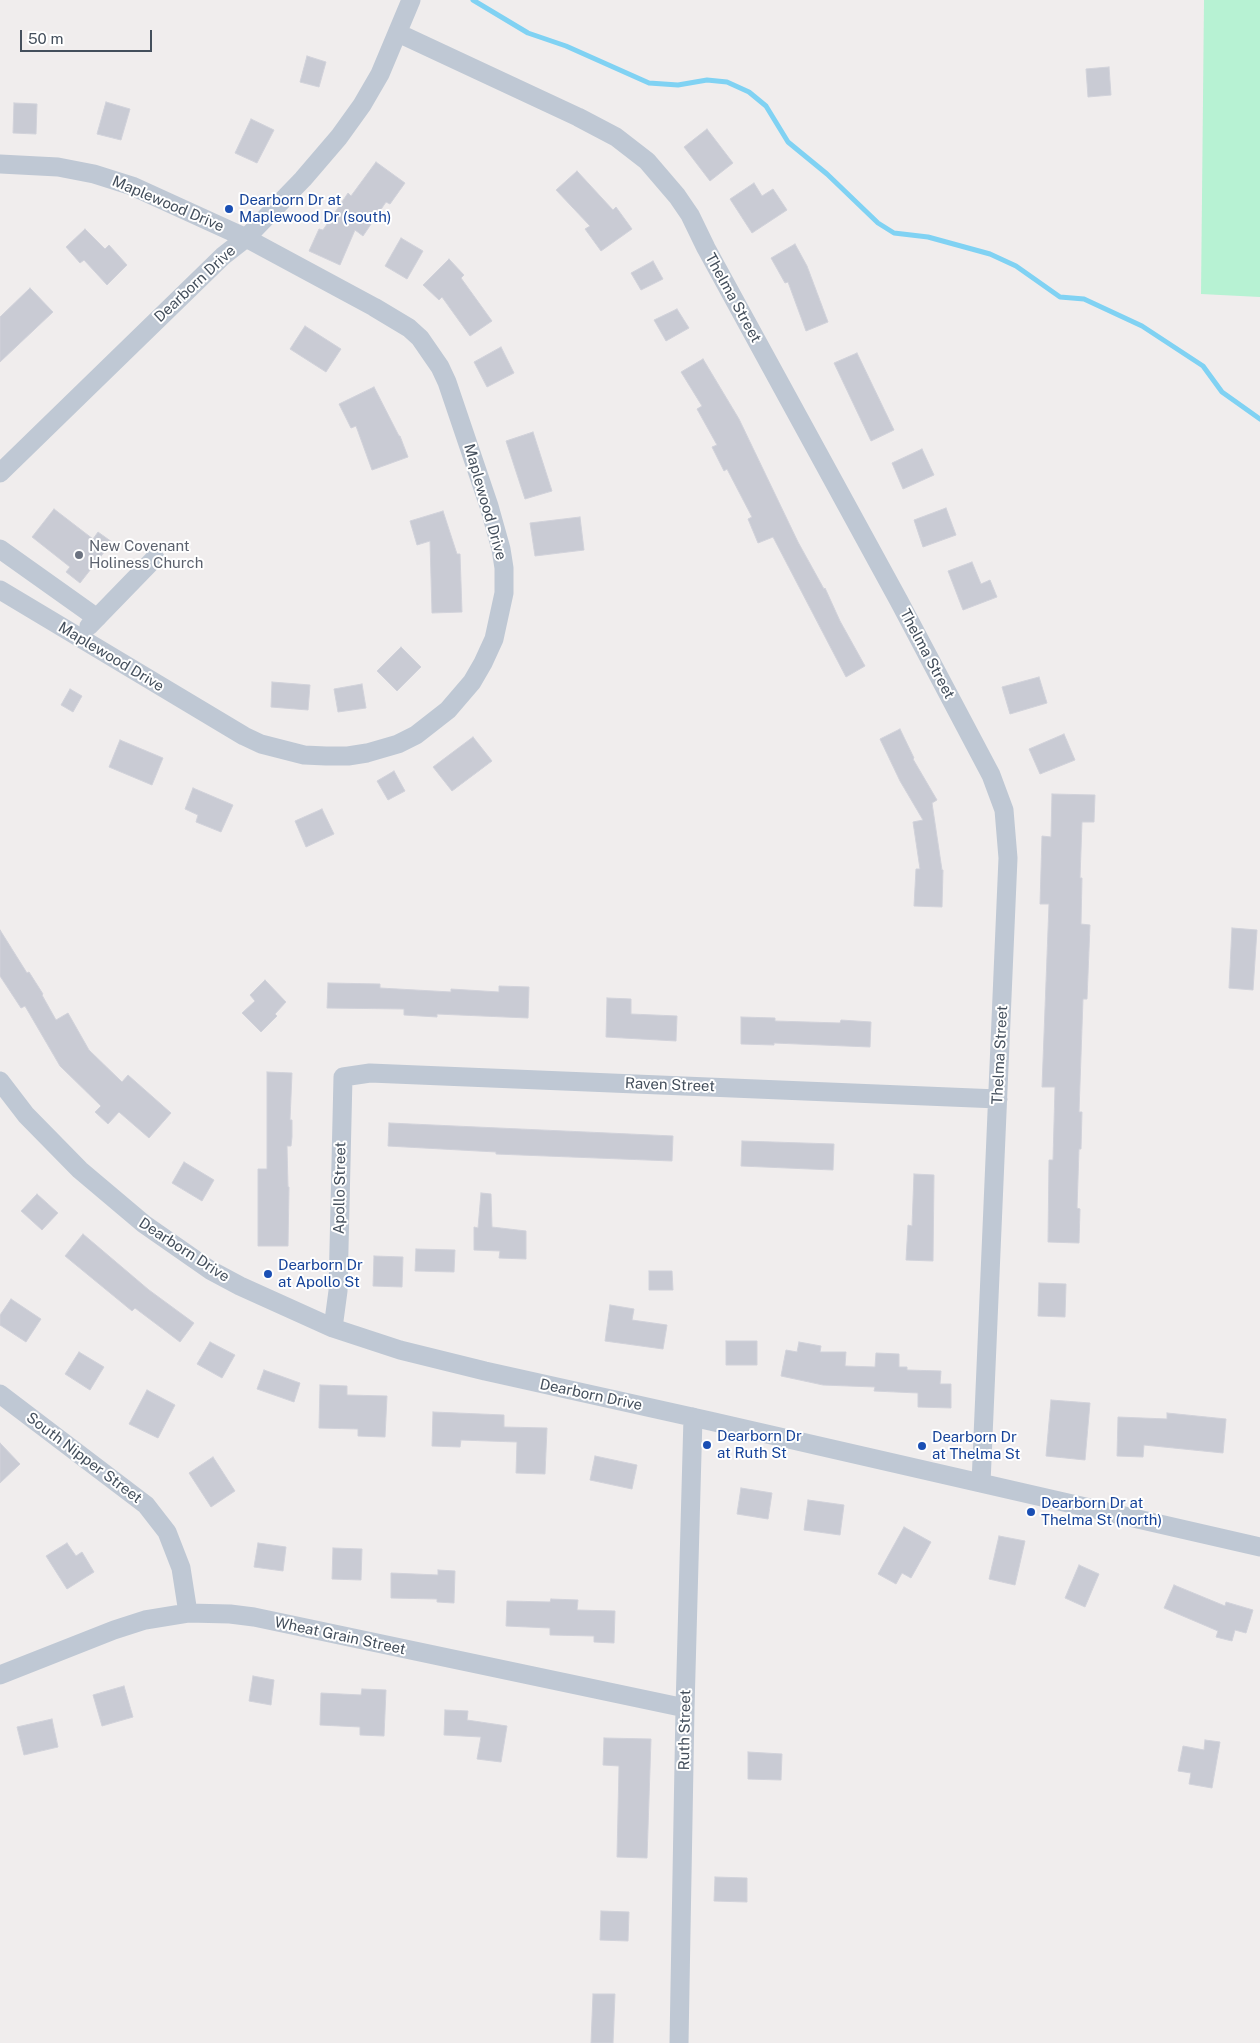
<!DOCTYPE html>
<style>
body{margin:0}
#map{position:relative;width:1260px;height:2043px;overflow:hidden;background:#f0eded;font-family:"Public Sans",sans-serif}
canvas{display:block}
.scale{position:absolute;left:20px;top:30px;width:132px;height:22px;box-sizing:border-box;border:2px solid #444f5c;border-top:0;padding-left:6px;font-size:15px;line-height:18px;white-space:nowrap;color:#444f5c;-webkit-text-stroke:4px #fff;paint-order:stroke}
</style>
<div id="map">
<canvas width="1260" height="2043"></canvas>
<div class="scale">50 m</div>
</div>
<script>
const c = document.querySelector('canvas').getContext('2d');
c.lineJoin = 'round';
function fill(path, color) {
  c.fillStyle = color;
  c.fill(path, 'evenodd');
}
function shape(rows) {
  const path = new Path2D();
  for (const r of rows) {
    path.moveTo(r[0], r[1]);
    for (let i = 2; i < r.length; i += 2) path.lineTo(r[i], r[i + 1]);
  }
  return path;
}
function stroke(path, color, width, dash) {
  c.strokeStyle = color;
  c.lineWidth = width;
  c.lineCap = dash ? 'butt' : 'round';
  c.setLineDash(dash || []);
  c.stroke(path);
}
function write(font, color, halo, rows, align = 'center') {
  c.font = font + ' "Public Sans",sans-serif';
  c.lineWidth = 4;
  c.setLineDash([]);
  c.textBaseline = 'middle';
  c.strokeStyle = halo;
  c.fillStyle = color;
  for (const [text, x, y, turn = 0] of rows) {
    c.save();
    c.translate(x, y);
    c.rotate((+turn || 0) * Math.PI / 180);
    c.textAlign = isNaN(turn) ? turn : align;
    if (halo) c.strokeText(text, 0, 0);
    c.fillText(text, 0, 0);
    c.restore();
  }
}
fill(shape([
 [1204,0,1260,0,1260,297,1201,294]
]), '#b7f2d3');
stroke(shape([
 [473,0,528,33,566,46,649,83,678,85,707,80,727,82,749,92,766,106,788,142,827,174,878,223,894,233,928,237,990,254,1016,266,1060,297,1084,299,1142,326,1203,366,1222,392,1260,419]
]), '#80d2f3', 5);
const building = shape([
 [307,56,326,62,319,87,300,82,307,56],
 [1109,67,1111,95,1088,97,1086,69,1109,67],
 [106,102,130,109,121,140,97,134,106,102],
 [14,103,37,104,36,134,13,133,14,103],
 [251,119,274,130,257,163,235,153,251,119],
 [707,129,733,163,710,181,684,147,707,129],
 [376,162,405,183,390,204,386,202,363,236,355,230,340,265,309,251,319,229,323,230,348,193,351,196,376,162],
 [577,171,613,210,616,207,632,229,601,251,585,229,590,226,556,190,577,171],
 [754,183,762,196,773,189,787,210,752,233,730,199,754,183],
 [85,229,105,249,109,245,127,265,107,285,84,260,80,263,66,247,85,229],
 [401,238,423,251,407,279,385,266,401,238],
 [795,244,807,266,828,322,806,331,788,282,785,283,771,258,795,244],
 [449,259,464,275,461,278,492,321,470,336,442,297,439,300,423,285,449,259],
 [653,261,663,279,641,290,631,273,653,261],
 [30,288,53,312,0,362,0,317,30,288],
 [677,309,689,328,666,341,654,320,677,309],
 [305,326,341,349,326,372,290,349,305,326],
 [501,347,514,373,487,387,474,362,501,347],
 [857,353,894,430,871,441,834,363,857,353],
 [703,359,739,419,798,542,824,589,825,588,840,621,865,666,846,677,773,537,758,543,748,519,752,517,727,469,724,471,712,447,717,445,697,409,702,406,681,372,703,359],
 [374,387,399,436,400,436,408,457,372,470,356,426,351,428,339,404,374,387],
 [533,432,552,491,525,499,506,441,533,432],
 [922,449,934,475,903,489,892,463,922,449],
 [946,508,956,535,923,547,914,520,946,508],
 [54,509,93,539,98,532,112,542,80,583,66,572,70,567,32,537,54,509],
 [443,511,457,554,460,554,462,612,432,613,430,541,417,545,410,521,443,511],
 [580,517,584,550,535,556,530,523,580,517],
 [972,562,981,584,990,580,997,597,963,610,948,571,972,562],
 [401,647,421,667,397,691,377,671,401,647],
 [1039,677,1047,703,1010,714,1002,687,1039,677],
 [272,682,310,685,308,710,271,707,272,682],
 [362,684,366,708,338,712,334,689,362,684],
 [70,689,82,696,73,712,61,705,70,689],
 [900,729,914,758,913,759,937,800,932,803,942,870,943,870,942,907,914,906,916,869,920,869,913,822,923,820,900,781,880,739,900,729],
 [1064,734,1075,760,1040,774,1029,749,1064,734],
 [473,737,492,761,452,791,433,767,473,737],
 [120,740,163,758,152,785,109,767,120,740],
 [394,771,405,791,388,800,377,781,394,771],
 [193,788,233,805,221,832,196,822,198,815,185,809,193,788],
 [1052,794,1095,795,1094,822,1082,822,1080,878,1082,878,1081,924,1090,925,1087,999,1083,999,1079,1112,1082,1112,1081,1149,1079,1149,1077,1208,1080,1209,1079,1243,1048,1242,1049,1160,1053,1160,1055,1087,1042,1087,1049,904,1040,904,1042,836,1051,837,1052,794],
 [322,809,334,834,306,847,295,821,322,809],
 [1232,928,1257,930,1253,990,1229,988,1232,928],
 [0,930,27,973,29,972,43,994,42,995,56,1020,68,1013,89,1050,122,1082,128,1075,171,1113,149,1138,119,1112,108,1124,95,1112,101,1106,60,1066,25,1006,21,1008,0,976,0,930],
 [265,980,286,1002,275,1014,277,1016,261,1032,242,1013,255,1001,250,995,265,980],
 [328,983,380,984,380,988,451,992,451,989,499,992,499,986,529,987,528,1018,437,1014,437,1017,404,1015,404,1009,327,1008,328,983],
 [607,998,631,999,631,1014,677,1016,676,1041,606,1037,607,998],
 [741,1017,775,1018,775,1021,840,1023,841,1020,871,1022,870,1047,774,1043,774,1045,741,1044,741,1017],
 [267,1072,292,1073,290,1120,292,1120,292,1137,291,1146,287,1146,288,1187,289,1187,288,1246,258,1246,258,1169,267,1169,267,1072],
 [389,1123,673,1136,672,1161,496,1154,496,1152,388,1146,389,1123],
 [742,1141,834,1144,833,1170,741,1166,742,1141],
 [184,1162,214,1180,202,1201,172,1183,184,1162],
 [914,1174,934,1175,933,1261,906,1260,908,1225,912,1226,914,1174],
 [481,1193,491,1194,492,1227,526,1231,526,1259,499,1258,500,1251,474,1250,474,1227,478,1228,481,1193],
 [37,1194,58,1213,42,1230,21,1211,37,1194],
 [83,1234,149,1290,194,1323,180,1342,135,1308,132,1311,65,1256,83,1234],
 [416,1249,455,1250,454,1272,415,1271,416,1249],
 [374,1256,403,1257,402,1287,373,1286,374,1256],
 [649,1271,672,1271,673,1290,649,1290,649,1271],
 [1039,1283,1066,1284,1065,1317,1038,1316,1039,1283],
 [11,1299,41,1319,26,1342,0,1325,0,1315,11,1299],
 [610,1305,634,1309,632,1320,667,1325,663,1349,605,1341,610,1305],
 [726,1341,757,1341,757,1365,726,1365,726,1341],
 [210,1342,235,1355,222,1378,197,1364,210,1342],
 [799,1342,821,1346,820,1352,846,1352,845,1366,875,1367,876,1353,899,1354,899,1367,907,1367,907,1370,941,1371,940,1384,951,1384,951,1408,918,1407,918,1393,874,1391,875,1387,823,1385,781,1376,786,1350,797,1352,799,1342],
 [79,1352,104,1367,90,1390,65,1374,79,1352],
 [264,1370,300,1383,294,1402,257,1389,264,1370],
 [320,1385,347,1386,347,1395,387,1396,385,1437,358,1436,358,1429,319,1428,320,1385],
 [147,1390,175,1405,158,1438,129,1424,147,1390],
 [1051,1400,1090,1403,1085,1460,1046,1456,1051,1400],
 [433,1412,504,1415,504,1427,547,1428,545,1474,516,1473,517,1442,461,1440,460,1447,432,1446,433,1412],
 [1167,1413,1226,1419,1223,1453,1144,1445,1143,1457,1117,1456,1118,1417,1167,1419,1167,1413],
 [0,1443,20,1464,0,1483,0,1443],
 [595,1456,637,1465,632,1489,590,1480,595,1456],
 [213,1457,235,1491,211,1507,189,1473,213,1457],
 [741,1488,772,1493,768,1519,737,1514,741,1488],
 [808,1500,844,1505,840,1535,804,1530,808,1500],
 [904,1527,931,1542,911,1578,902,1573,896,1584,878,1574,904,1527],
 [999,1536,1025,1541,1015,1585,989,1579,999,1536],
 [67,1543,76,1556,82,1552,94,1572,67,1589,46,1556,67,1543],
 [258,1543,286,1547,283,1571,254,1567,258,1543],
 [333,1548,362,1549,361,1580,332,1579,333,1548],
 [1079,1565,1099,1574,1085,1607,1065,1598,1079,1565],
 [438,1570,455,1571,454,1603,437,1602,437,1599,391,1598,391,1573,438,1575,438,1570],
 [1174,1585,1225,1606,1226,1602,1253,1610,1246,1633,1235,1630,1232,1641,1216,1637,1218,1631,1164,1608,1174,1585],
 [551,1599,578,1600,577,1610,615,1611,614,1643,594,1642,594,1636,550,1635,550,1628,506,1626,507,1601,550,1602,551,1599],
 [253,1676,274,1680,271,1705,249,1701,253,1676],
 [124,1686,133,1717,102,1726,93,1695,124,1686],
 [362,1689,386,1690,384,1736,360,1735,360,1727,320,1725,321,1693,361,1695,362,1689],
 [445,1710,468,1711,467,1720,507,1726,501,1762,477,1759,481,1737,444,1735,445,1710],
 [52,1719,58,1747,24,1755,17,1727,52,1719],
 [604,1738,651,1739,647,1858,617,1857,619,1766,603,1765,604,1738],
 [1205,1740,1220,1742,1212,1788,1189,1784,1191,1773,1178,1771,1183,1746,1204,1750,1205,1740],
 [748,1752,782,1754,781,1780,748,1779,748,1752],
 [715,1877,747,1878,747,1902,714,1901,715,1877],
 [601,1911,629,1912,628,1941,600,1940,601,1911],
 [593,1994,615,1994,613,2043,591,2043,593,1994]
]);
fill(building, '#c9cbd4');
stroke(building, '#d1d2da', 1);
stroke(shape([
 [398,33,578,117,616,137,647,161,677,196,690,215,706,248,899,601,991,775,1004,810,1008,858,981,1483],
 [0,164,58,167,94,174,132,186,246,238,374,307,409,328,420,338,440,367,447,382,489,506,501,549,504,568,504,593,494,639,483,663,472,682,448,710,416,735,398,744,367,753,348,756,326,756,304,755,261,744,244,736,0,590],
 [0,473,223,256,246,238,303,179,339,137,362,105,380,74,411,0],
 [0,549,97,618],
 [89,626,155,558],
 [0,1081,26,1115,80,1170,144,1224,210,1270,240,1286,333,1328,400,1350,485,1371,710,1421,1260,1547],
 [333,1328,338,1291,343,1077,370,1073,998,1099],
 [0,1394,146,1505,167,1532,181,1568,188,1613],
 [0,1675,114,1630,145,1620,188,1613,230,1614,254,1617,685,1708],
 [679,2043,685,1708,693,1417]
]), '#bfc8d4', 19);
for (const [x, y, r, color] of [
 [229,209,5,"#1a4fb4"],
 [79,555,5,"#6b7280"],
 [268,1274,5,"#1a4fb4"],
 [707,1445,5,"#1a4fb4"],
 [922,1446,5,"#1a4fb4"],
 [1031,1512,5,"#1a4fb4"]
]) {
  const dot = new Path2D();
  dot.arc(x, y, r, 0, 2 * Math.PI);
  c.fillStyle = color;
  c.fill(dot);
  stroke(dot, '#fff', 2);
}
write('15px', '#164399', '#fff', [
 ["Dearborn Dr at",239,200],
 ["Maplewood Dr (south)",239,217],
 ["Dearborn Dr",278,1265],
 ["at Apollo St",278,1282],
 ["Dearborn Dr",717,1436],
 ["at Ruth St",717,1453],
 ["Dearborn Dr",932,1437],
 ["at Thelma St",932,1454],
 ["Dearborn Dr at",1041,1503],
 ["Thelma St (north)",1041,1520]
], 'left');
write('15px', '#444f5c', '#fff', [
 ["Maplewood Drive",168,204,23],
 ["Dearborn Drive",195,284,-43],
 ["Thelma Street",733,298,61],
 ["Maplewood Drive",485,502,74],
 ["Thelma Street",927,654,62],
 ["Maplewood Drive",111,657,31],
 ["Thelma Street",1000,1055,-87],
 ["Raven Street",670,1085,2],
 ["Apollo Street",340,1188,-89],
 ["Dearborn Drive",184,1250,33],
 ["Dearborn Drive",591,1395,12],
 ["South Nipper Street",84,1458,37],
 ["Wheat Grain Street",340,1636,12],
 ["Ruth Street",685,1730,-89]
]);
write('15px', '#5b616d', '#fff', [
 ["New Covenant",89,546],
 ["Holiness Church",89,563]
], 'left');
</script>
